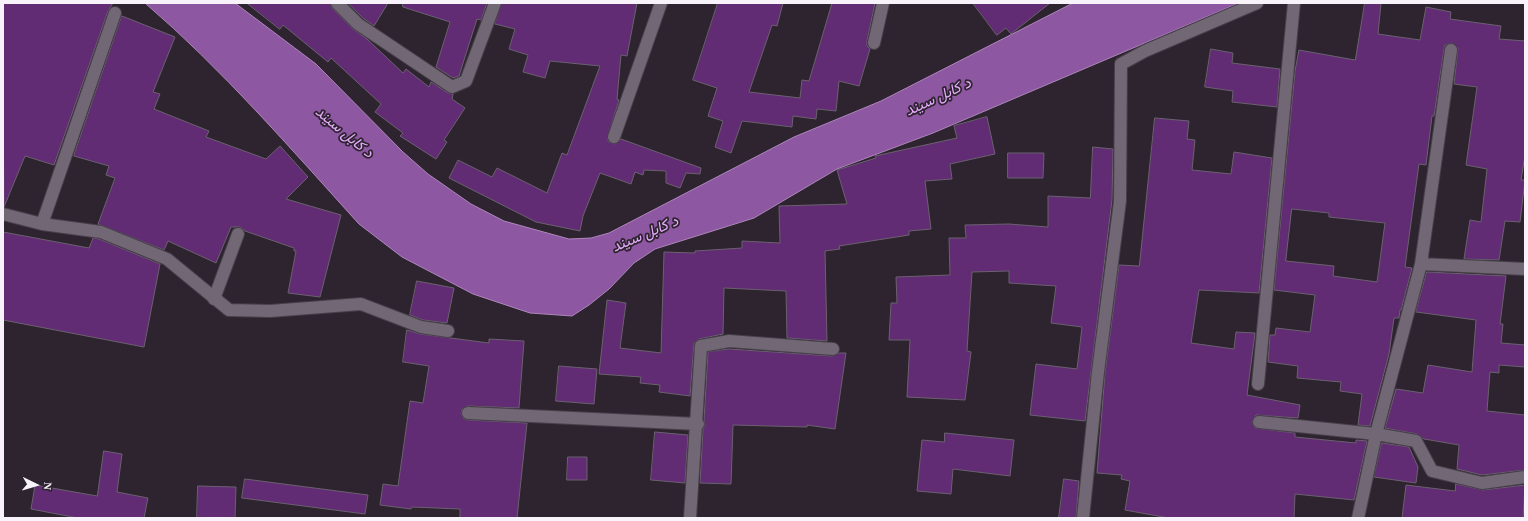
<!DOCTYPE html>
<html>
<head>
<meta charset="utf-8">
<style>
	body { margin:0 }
	#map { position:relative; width:1528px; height:521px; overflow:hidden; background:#2d2430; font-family:Georgia,serif }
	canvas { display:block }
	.frame { position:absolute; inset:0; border:4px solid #f8f2fa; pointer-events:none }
	.north { position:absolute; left:16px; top:465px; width:40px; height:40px; -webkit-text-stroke:3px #2d2430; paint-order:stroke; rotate:95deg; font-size:11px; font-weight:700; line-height:16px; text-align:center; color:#f8f2fa }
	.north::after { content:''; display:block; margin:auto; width:14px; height:18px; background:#f8f2fa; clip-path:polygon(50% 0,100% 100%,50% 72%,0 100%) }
</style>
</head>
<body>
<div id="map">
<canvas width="1528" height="521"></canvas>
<div class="frame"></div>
<div class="north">N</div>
</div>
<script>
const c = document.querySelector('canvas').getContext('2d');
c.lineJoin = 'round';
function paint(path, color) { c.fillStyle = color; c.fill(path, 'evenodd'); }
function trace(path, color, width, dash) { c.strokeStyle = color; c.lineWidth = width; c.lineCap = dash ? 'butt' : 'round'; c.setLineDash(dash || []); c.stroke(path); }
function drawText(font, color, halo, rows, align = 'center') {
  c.font = font + ' Georgia,Vazirmatn,serif'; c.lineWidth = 3.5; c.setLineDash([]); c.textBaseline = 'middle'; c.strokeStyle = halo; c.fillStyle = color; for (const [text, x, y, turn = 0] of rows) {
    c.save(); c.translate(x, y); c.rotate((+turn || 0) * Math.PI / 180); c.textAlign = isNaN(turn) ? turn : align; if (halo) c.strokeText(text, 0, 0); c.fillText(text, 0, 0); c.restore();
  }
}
const water = new Path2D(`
	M145,3H235L316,64L403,152L428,174L471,204L504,221L569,239L591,238L609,233L794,137L881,101L1073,3H1239L933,133L837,169L754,218L655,249L634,263L609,289L589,305L572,316L530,313L473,294L402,257L359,224C290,148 223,70 145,3Z`);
const building = new Path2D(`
	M3,3H113L108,11L54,165L25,156L4,207Z
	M247,3H330L332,8L353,29L367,39L403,73L406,69L429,87L431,82L448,93L453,94L452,99L465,108L444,140L447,142L436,159L400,136L403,133L375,112L381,104L331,58L328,62L283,25L280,29Z
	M348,3H388L374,26L363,18Z
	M403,3H487L481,20L477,19L459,76L453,78L436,67L450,22L403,7Z
	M502,3H637L627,56L621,55L617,99L619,100L607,139L609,142L615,144L621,139L701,168L700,174L686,173L680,188L666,183V171L644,170L643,175L635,172L631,184L600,173L583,216L580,231L536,222L449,178L458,160L492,177L497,168L547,193L562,153L567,155L600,66L550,61L545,78L523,72L528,55L509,49L515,29L495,24Z
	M718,3H783L777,26L772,25L749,92L800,98L802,80L809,81L832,3H875L867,41V46L870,49L859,86L839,81L836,111L817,109L816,119L793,116L792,127L742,121L731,153L715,147L723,121L708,116L717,88L693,80Z
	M973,3H1050L1011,34L1006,28L997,35Z
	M1365,3H1381L1378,34L1420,40L1426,7L1451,12L1450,19L1501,26L1499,39L1525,41V155L1521,180H1525L1520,222L1505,221L1499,260L1464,259L1470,220L1481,222L1487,169L1466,165L1477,87L1454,84L1458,48L1452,43L1445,45L1444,49L1434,116H1432L1426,165L1419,164L1405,267L1412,268L1401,310H1400L1399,318H1394L1389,354L1370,426L1358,425L1362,394L1340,391L1341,382L1297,378L1298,366L1268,362L1270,335H1275L1276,328L1310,332L1315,295L1274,290L1295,71L1299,50L1355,60ZM1292,209L1329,213V217L1385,223L1377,282L1333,276L1334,266L1286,261Z
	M122,16L175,37L153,92L160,94L154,109L209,131L206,137L266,159L280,146L308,177L286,199L341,215L320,297L288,293L296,251H294V248L245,231L240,227H231L216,263L168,241L164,250L98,224L115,178L106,175L109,166L74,156Z
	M1211,49L1233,53L1232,63L1280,69L1277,107L1232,102L1233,91L1205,87Z
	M987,117L995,154L950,164L952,179L925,181L931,229L909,231V235L839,246L840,249L825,251L827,341L787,338L786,291L724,288L723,334L699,339L694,343L690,396L659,392L660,385L640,383L641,377L599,374L607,300L626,303L620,348L661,353L664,252L695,253V251L742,248V241L780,243L779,206L847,204L837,170L876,158L875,156L957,138L954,126Z
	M1155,118L1189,121L1187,139L1195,140L1192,170L1231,174L1234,152L1272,158L1259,293L1199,290L1191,343L1234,349L1236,332L1255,333L1247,395L1300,405L1298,418L1256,415L1252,422L1255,428L1295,433V437L1356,443V440L1367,441L1354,500L1295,494L1294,518H1169L1125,510L1130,481L1121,479L1122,475L1097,473L1105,373L1119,265L1139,266Z
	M1093,147L1113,149L1112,200L1085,421L1030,415L1036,364L1077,369L1082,327L1051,323L1056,286L1009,283V271L972,272L967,351L971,352L965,400L907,397L910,340H889L891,303H897L896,277L950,275L949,238H966L965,225L1009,224L1048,227V196L1090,198Z
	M1008,153H1044L1043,178H1008Z
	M3,232L89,248L93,238L99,239L160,264L144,347L3,320Z
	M1427,272L1506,276L1500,324H1503L1501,343L1525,345V367L1499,365V373L1490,372L1487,411L1525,415V470L1482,475L1457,469L1459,445L1424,439L1417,434L1385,428L1396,389L1423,393L1428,365L1472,372L1476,320L1416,312Z
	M417,281L454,288L447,323L423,320L410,315Z
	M407,330L420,334L489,343V339L524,341L519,408L468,406L462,409L461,413L464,419L468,420L527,423L517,518H460V509L412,507L411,509L380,505L383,484L398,486L410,401L423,403L429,366L403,362Z
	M729,349L832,356L839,353H846L835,429L807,425V427L733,425L731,484L700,483L703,429L705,425L704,420L708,352Z
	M559,366L597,369L594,404L556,401Z
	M655,432L688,435L685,483L651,480Z
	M945,433L1014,440L1010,476L953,469L951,494L917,491L922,440L944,442Z
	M1382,443L1409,447L1418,467L1416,483L1374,477Z
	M104,451L122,454L117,492L148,498L144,518H78L31,509L35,485L97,496Z
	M568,457H587V480H567Z
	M245,479L368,495L365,514L242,498Z
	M1064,479L1079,481L1076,518H1059Z
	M1456,484L1483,490L1525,485L1523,518H1402L1406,485L1455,491Z
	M198,486L236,487L235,518H197Z`);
const service = new Path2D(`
	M214,299L238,234
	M1259,422L1376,434`);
const minor = new Path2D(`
	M337,3L358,24L452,87L466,81L495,3
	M874,43L883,3
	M614,137L661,3
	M3,214L42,224L101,232L167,259L229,310L270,311L361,304L421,327L448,331
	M42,224L115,13
	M1421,264L1525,269
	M1258,384L1294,3
	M468,413L698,424
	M1376,434L1416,441L1432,471L1482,483L1525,477
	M690,518L701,346L729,341L833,349
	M1083,518L1098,372L1120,201L1121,64L1145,51L1257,3
	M1358,518L1376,434L1421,264L1451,50`);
const waterNames = [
	["د کابل سيند",939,99,-25],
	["د کابل سيند",343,134,40],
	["د کابل سيند",646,236,-23]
];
paint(water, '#8e57a1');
trace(water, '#ae86bc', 1);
paint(building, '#612c73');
trace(building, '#6b616f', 1);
trace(service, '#473f4a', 14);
trace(minor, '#473f4a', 14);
trace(service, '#716775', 12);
trace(minor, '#716775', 12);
drawText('italic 15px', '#e7acfc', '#2d2430', waterNames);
</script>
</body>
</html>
